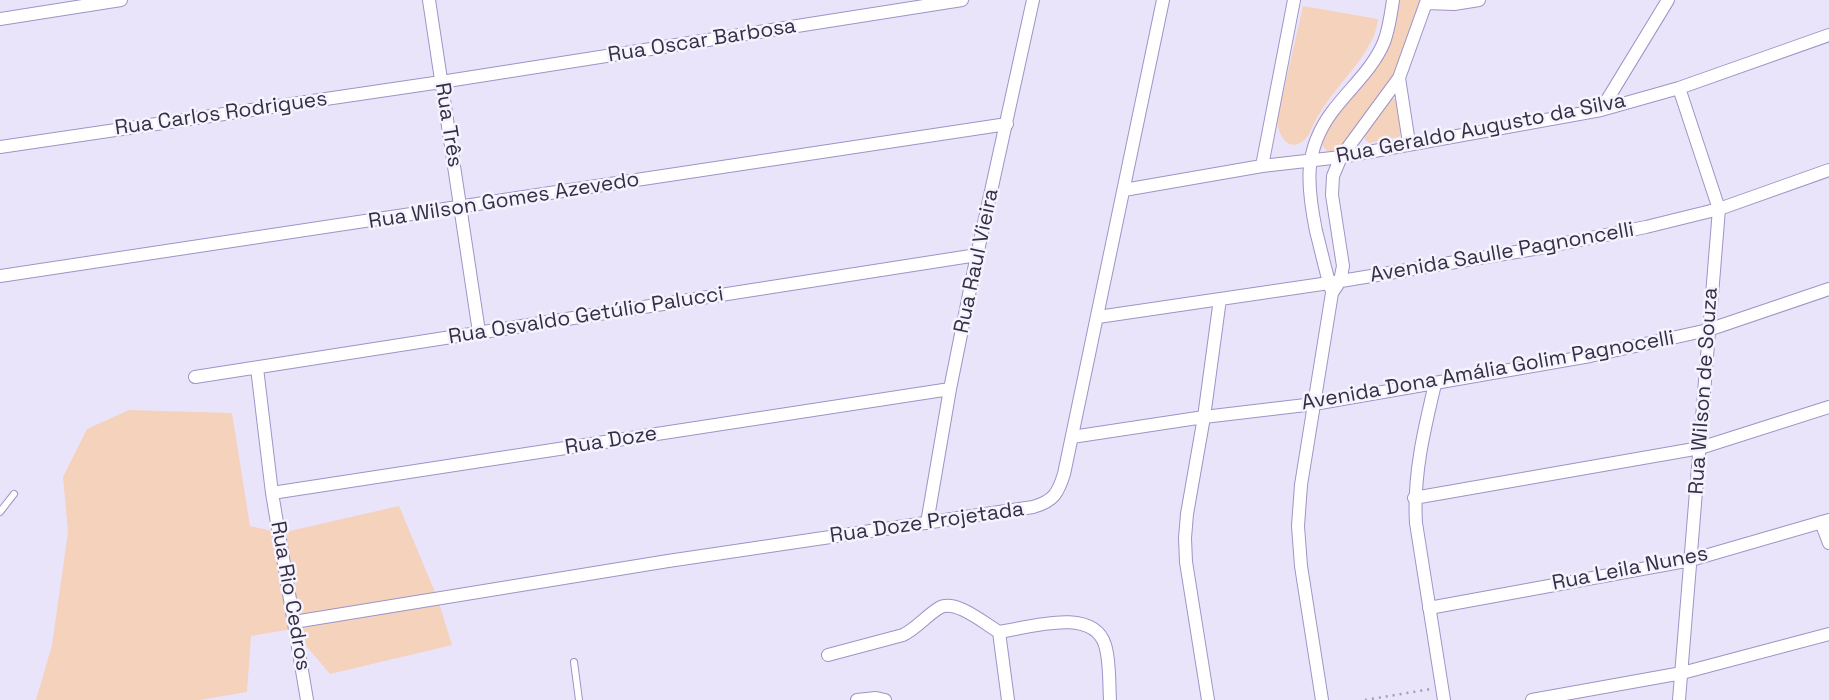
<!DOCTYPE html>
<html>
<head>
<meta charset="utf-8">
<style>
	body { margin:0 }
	canvas { display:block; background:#e9e4fa }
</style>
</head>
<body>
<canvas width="1829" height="700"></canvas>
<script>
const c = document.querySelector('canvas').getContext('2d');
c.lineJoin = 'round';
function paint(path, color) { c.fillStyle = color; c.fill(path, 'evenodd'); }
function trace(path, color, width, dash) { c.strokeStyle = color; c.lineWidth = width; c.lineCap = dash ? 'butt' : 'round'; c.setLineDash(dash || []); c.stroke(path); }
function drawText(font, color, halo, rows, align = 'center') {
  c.font = font + ' "Space Grotesk",sans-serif'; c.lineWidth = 5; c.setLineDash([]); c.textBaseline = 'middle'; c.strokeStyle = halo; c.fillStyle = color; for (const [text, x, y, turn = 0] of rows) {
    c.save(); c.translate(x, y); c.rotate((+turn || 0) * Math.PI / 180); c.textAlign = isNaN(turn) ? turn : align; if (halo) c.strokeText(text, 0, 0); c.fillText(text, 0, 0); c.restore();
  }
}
const green = new Path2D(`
	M1400,0H1420L1406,49L1394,74L1339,149C1334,152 1329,154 1324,148C1313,134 1380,60 1388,42C1394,30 1396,14 1400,0Z
	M1303,6L1378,19C1377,26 1375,34 1372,40C1358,68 1333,89 1318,116C1313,123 1311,134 1304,140C1288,154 1278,134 1277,120Z
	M1392,98L1397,100L1402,131L1399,137L1369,143L1365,139L1364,134L1387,101Z
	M129,410L232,413L250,526L281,533L399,506L437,597L452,645L330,674L292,629L251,636L247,692L199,700H36L52,645L68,532L63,477L87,429Z`);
const path = new Path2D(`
	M1365,700L1431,689`);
const service = new Path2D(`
	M0,512L14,494
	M574,662L579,700`);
const minor = new Path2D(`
	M429,0L479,332
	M1427,3L1454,4L1479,0
	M0,19L121,0
	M1399,78L1409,143
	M1601,110L1668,0
	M0,147L441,82L962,0
	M1262,166L1294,0
	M1124,190L1262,166L1341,157L1601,110L1679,88L1829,35
	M0,276L1007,124
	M1331,289C1325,269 1321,250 1316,231C1307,186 1303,151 1332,112C1349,89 1373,69 1384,42C1389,29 1391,14 1393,0
	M1098,317L1329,283L1540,248L1646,227L1719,209L1829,170
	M257,368L272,493L307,700
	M195,377L977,255
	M1435,384C1424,430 1413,476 1416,523L1444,700
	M1072,437L1204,417L1314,404L1590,356L1708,330L1829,289
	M272,493L950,389
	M1414,498L1700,448L1829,407
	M1821,522L1829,543
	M927,523L950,389L977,255L1033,0
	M1429,608L1691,560L1829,520
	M294,622L668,561L1033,507C1054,501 1058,493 1064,474L1163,0
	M999,632L1008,700
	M828,655L903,635C917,628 926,616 939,608C955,598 985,624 999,632C1028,628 1093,606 1105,645C1110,660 1109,684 1110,700
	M857,700L876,698L885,700
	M1208,700L1186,562L1185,538L1187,514L1204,417L1220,299
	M1322,700L1301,566L1298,526L1301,485L1332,293L1340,281L1343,266L1332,195L1333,176L1341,157L1399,78L1427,0
	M1532,700L1682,673L1829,634
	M1679,700L1719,209L1679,88`);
const streetNames = [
	["Rua Oscar Barbosa",702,41,-9],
	["Rua Carlos Rodrigues",221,114,-8],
	["Rua Três",448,125,81],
	["Rua Geraldo Augusto da Silva",1481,129,-11],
	["Rua Wilson Gomes Azevedo",504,201,-9],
	["Avenida Saulle Pagnoncelli",1502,253,-10],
	["Rua Raul Vieira",977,261,-78],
	["Rua Osvaldo Getúlio Palucci",586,316,-9],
	["Avenida Dona Amália Golim Pagnocelli",1488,371,-10],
	["Rua Wilson de Souza",1704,391,-86],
	["Rua Doze",611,441,-9],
	["Rua Doze Projetada",927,523,-8],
	["Rua Leila Nunes",1630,569,-11],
	["Rua Rio Cedros",290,596,80]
];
paint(green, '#f5d2bb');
trace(service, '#a093c6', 8);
trace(minor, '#a093c6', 14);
trace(path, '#a39eb4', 2.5, [2, 5]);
trace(service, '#fff', 6);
trace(minor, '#fff', 12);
drawText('21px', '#342f44', '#f5f3fe', streetNames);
</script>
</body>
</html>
